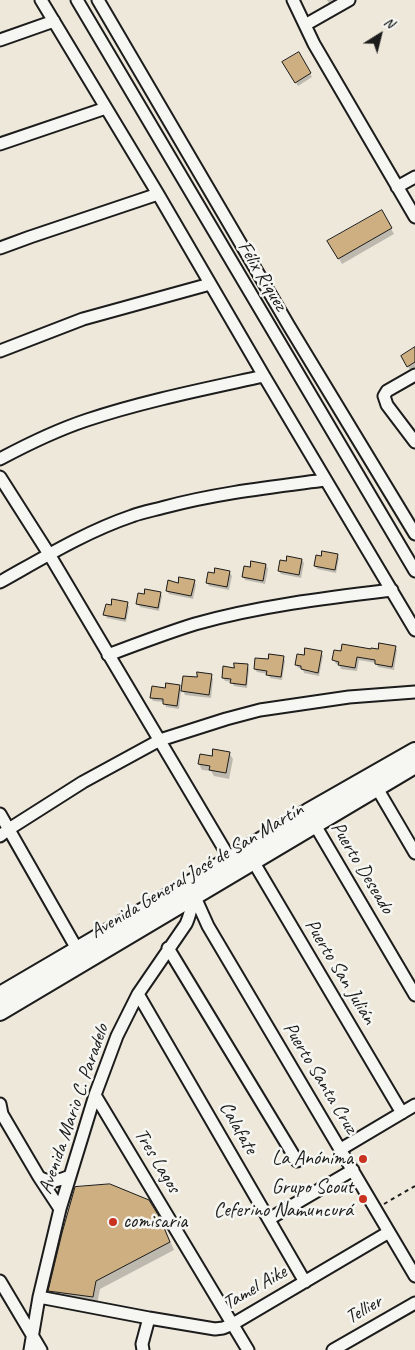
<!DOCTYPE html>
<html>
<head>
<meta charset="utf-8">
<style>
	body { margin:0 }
	#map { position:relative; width:415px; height:1350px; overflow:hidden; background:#eee8db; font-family:Caveat,sans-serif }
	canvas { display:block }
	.north { position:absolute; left:355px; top:10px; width:50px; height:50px; -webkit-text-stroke:4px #f6f6f2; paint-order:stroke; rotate:36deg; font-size:14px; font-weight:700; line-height:20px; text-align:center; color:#1c1c1c }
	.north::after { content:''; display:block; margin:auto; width:18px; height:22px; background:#1c1c1c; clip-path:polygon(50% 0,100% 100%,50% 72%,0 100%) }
</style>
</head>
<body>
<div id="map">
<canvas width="415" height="1350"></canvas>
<div class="north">N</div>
</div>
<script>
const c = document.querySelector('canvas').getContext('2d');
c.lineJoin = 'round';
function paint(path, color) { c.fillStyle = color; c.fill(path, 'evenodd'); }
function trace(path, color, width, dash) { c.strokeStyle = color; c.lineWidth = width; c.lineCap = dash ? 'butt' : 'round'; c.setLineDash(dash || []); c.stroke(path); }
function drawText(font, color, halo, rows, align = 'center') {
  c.font = font + ' Caveat,sans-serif'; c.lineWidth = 5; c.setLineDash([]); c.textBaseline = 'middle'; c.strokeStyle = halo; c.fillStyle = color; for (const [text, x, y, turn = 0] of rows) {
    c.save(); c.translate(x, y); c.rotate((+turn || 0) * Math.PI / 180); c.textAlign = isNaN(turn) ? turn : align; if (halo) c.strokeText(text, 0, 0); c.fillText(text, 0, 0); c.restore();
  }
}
const shadow = new Path2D(`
	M327,0H338L330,5Z
	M299,54L312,77L298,86L284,63Z
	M381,211L394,234L342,264L329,241Z
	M415,349V367L410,370L402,356Z
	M337,555L339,558L336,573L317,569L315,566Z
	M302,560L304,563L301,578L281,574L279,571Z
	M266,565L268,569L265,584L245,580L243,576Z
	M229,572L232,576L229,590L209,586L207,583L215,575Z
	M194,581L196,585L193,599L169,594L167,591L179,584Z
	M160,593L162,596L159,611L140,607L138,604Z
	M127,603L129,607L126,622L107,618L105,614Z
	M395,647L397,650L394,670L378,667L376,663L359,660L357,671L341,669L339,664H336L334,660Z
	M321,653L323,656L319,676L304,673L302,668H298L296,664L305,656Z
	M283,657L285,661L282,680L270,678L268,674L257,672L255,669L270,661Z
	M247,665L249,669L247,688L234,686L232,682L225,681L223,678L235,669Z
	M211,675L213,679L211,698L185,695L183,691L198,679Z
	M179,686L181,690L179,709L166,707L164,702L153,701L151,697L166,689Z
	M229,753L233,759L229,779L214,776L211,771L202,770L199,764L213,757Z
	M164,1227L174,1250L100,1289L97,1304L54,1298L49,1291Z`);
const building = new Path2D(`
	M299,52L311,73L295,83L282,62Z
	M382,210L392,228L338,259L327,241Z
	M415,347V362L407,367L401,356Z
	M322,551L338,554L335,570L314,566L316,555L321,556Z
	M287,556L302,559L299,575L278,571L280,560L286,561Z
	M251,561L266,564L263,581L242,577L244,566L250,567Z
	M215,568L230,571L227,587L206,583L208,572L214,573Z
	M179,577L195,580L191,596L166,591L168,580L178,583Z
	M145,589L161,592L158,608L136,604L138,593L144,594Z
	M112,599L128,602L125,619L103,615L106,604L111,605Z
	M379,643L396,646L392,667L375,664V660L357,657L355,668L338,665L339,662L332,660L334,650L341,651L342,644L371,649V648L378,649Z
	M305,648L322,651L318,673L301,669V666L295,665L297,654L304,655Z
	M269,654L284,656L281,677L266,675L267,671L254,669L255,658L268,659Z
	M234,663L248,664L246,685L230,683L231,679L222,678L223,666L234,668Z
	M197,672L212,674L209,695L181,691L183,676L197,677Z
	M166,683L180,685L177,706L163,704V699L150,698L152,686L165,688Z
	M213,749L230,752L226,773L209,770L210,766L198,764L200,754L212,756Z
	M110,1184L149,1200L160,1218L170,1242L96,1281L93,1297L48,1291L62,1233L75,1187Z`);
const path = new Path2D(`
	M384,1204L415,1186`);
const minor = new Path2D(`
	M41,0L158,194L264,376L415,630
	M77,0L415,571
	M98,0L289,326L415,534
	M293,0L314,44L415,217
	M305,25L349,0
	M0,40L54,21
	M0,144L106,108
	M397,187L415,177
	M0,248L30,237L158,194
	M0,351L83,319L210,284
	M415,375L387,391L384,396L387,405L415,442
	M0,459C28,444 57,430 87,420C144,401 205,389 264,376
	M0,477L49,554L230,859
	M0,582C43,558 85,532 132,516C142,512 154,510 165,507C217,493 272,487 325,480
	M108,655C137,644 166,633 195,624C259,606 326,598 392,590
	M374,783L415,853
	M0,814L81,956
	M312,820L415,995
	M0,836L9,829L83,782L160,740L226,719L260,710L349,697L415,692
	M250,856L402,1113
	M194,895L208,926L415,1276
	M168,948L297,1161
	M138,994L305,1282
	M95,1095L248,1350
	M0,1104L2,1114L39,1177C52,1184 57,1181 70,1176
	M341,1149L415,1105
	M39,1177L60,1209
	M269,1219L353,1170
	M0,1281L41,1350
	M39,1297L149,1318L215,1329L223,1328L233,1324L389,1232
	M30,1350L39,1297L60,1209L95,1095L117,1036L138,994L186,924C191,914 191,903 197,894
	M143,1350L142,1344L149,1318
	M333,1350L415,1303`);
const highway = new Path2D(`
	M0,995L188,885L308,812L415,751
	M0,1012L415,765`);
const markers = [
	[363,1159,5,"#c8321e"],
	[363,1199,5,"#c8321e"],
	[113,1222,5,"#c8321e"]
];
const streetNames = [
	["Félix Riquez",262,276,59],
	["Puerto Deseado",362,868,59],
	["Avenida General José de San Martín",197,871,-31],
	["Puerto San Julián",340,972,59],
	["Puerto Santa Cruz",320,1078,59],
	["Avenida Mario C. Paradelo",74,1109,-71],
	["Calafate",238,1128,60],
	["Tres Lagos",157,1161,59],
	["Tamel Aike",255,1288,-30],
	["Tellier",364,1310,-30]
];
const poiNames = [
	["La Anónima",353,1159],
	["Grupo Scout",353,1188],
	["Ceferino Namuncurá",353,1211],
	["comisaria",123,1222,"left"]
];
paint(shadow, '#0003');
paint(building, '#cdaf81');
trace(building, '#1c1c1c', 1);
trace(minor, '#1c1c1c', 15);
trace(highway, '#1c1c1c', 20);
trace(path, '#1c1c1c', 2, [4, 4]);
trace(minor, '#f6f6f2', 11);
trace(highway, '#f6f6f2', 16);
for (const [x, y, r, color] of markers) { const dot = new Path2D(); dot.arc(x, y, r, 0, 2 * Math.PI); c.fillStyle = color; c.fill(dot); trace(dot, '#f6f6f2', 2); }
drawText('20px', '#1c1c1c', '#f6f6f2', streetNames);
drawText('20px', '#1c1c1c', '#f6f6f2', poiNames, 'right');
</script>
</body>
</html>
